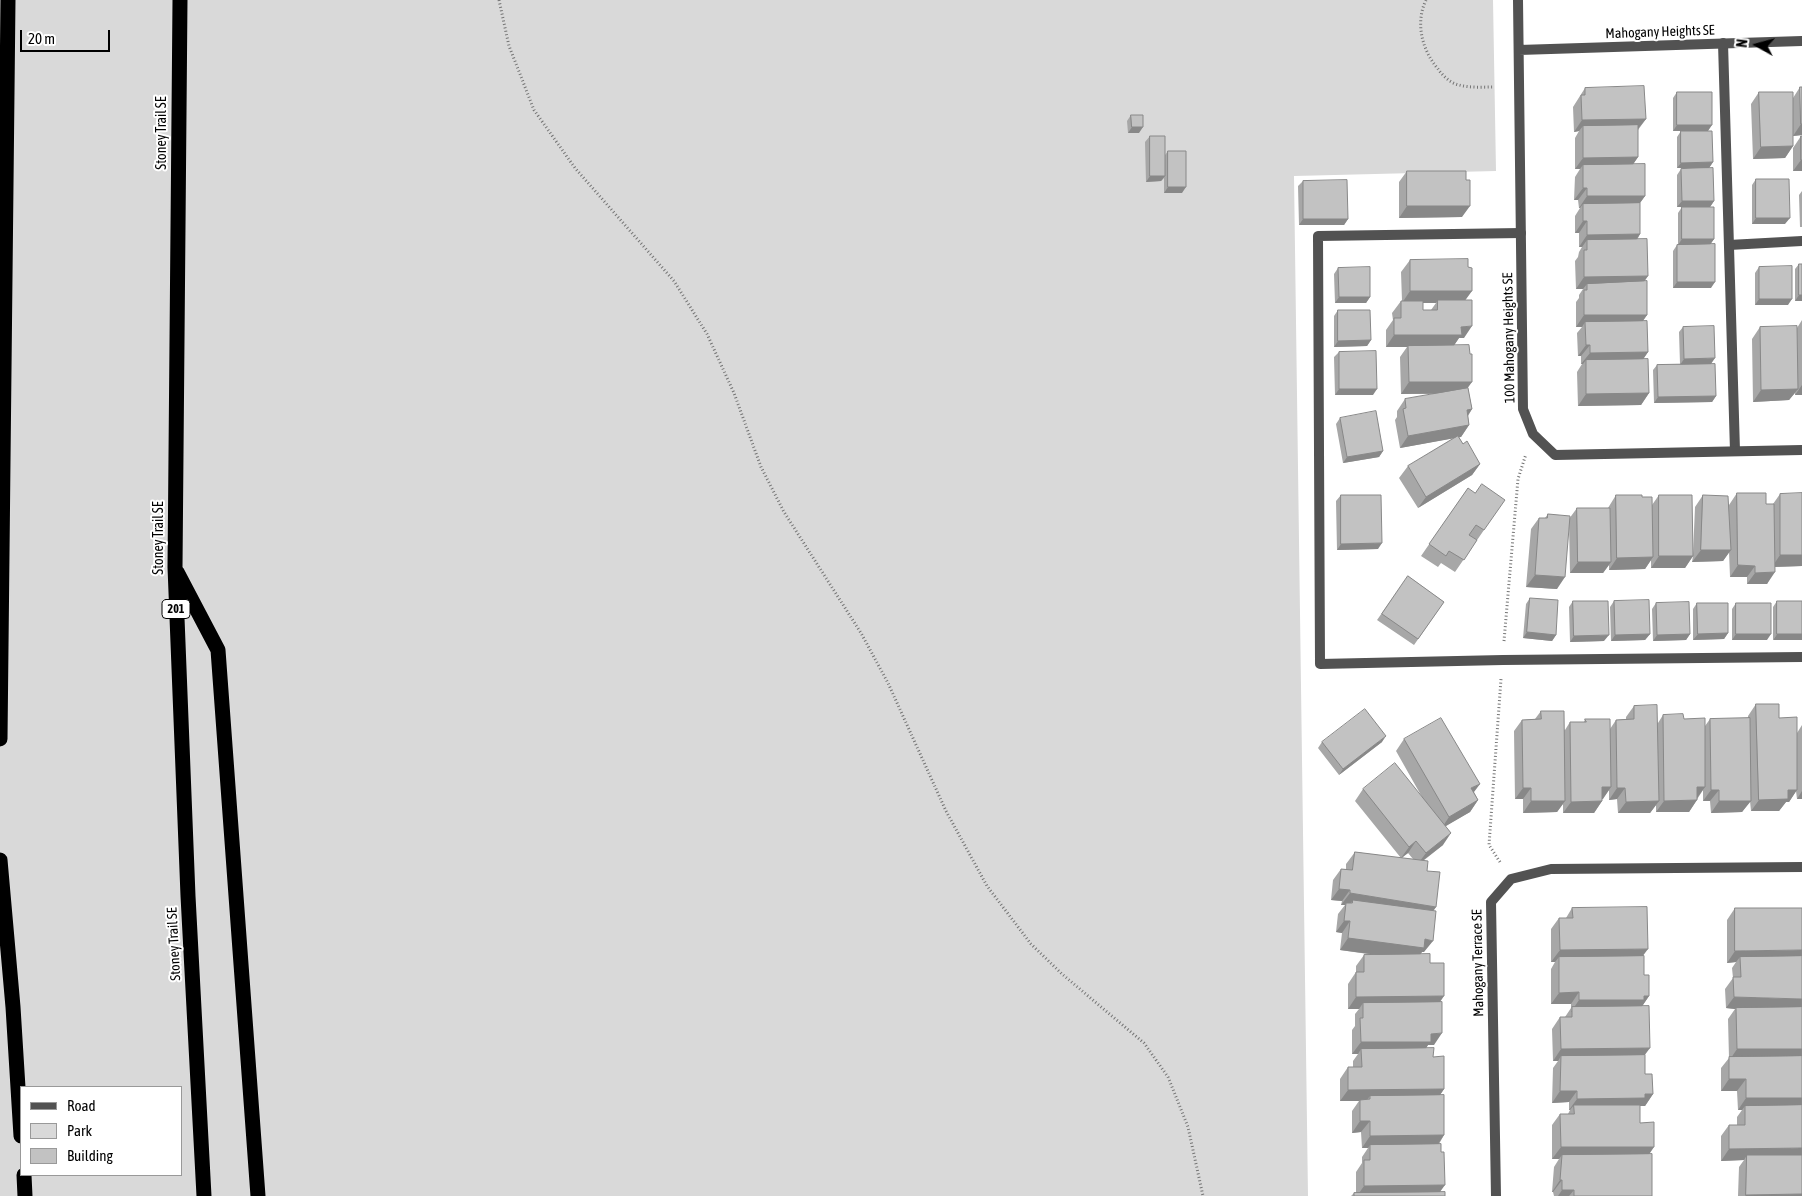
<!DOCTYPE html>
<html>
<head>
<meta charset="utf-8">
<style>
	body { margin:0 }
	#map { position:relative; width:1802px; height:1196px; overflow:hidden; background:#fff; font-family:"Asap Condensed",sans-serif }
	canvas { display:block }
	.legend { position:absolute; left:20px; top:1086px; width:162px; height:90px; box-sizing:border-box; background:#fff; border:1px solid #999; margin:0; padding:6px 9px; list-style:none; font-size:15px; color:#000 }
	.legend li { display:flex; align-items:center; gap:10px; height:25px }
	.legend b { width:25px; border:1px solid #999 }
	.north { position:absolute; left:1732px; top:20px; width:50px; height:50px; -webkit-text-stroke:4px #fff; paint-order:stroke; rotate:277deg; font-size:14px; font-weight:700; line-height:20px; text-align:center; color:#000 }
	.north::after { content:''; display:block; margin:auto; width:18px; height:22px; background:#000; clip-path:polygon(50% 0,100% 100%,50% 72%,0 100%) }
	.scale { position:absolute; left:20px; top:30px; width:90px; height:22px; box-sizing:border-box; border:2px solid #000; border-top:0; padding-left:6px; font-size:15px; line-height:18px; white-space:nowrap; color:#000; -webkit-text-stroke:4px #fff; paint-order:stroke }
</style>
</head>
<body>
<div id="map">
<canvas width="1802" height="1196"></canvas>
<ul class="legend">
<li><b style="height:6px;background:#525252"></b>Road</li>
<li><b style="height:14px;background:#d9d9d9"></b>Park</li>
<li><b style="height:14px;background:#c2c2c2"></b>Building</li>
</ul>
<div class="north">N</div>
<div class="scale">20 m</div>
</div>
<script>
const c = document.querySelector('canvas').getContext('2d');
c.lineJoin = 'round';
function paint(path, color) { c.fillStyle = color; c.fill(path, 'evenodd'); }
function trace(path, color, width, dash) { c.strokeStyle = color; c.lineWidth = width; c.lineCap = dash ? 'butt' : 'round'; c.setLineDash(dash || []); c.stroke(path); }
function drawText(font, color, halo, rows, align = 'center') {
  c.font = font + ' "Asap Condensed",sans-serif'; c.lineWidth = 4; c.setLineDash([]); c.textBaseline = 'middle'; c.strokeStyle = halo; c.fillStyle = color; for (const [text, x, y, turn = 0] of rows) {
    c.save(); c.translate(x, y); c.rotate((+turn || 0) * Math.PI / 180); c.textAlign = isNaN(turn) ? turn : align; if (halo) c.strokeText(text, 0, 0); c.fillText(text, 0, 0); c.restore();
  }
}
const green = new Path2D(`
	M0,0H1493L1496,171L1294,176L1308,1196H0ZM21,1087H181V1175H21Z`);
const path = new Path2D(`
	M499,0L509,46L534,110L575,168L674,281L707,334L734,393L761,467L784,512L861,633L888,683L946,811L987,886L1031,944L1062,974L1144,1043L1168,1077L1188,1127L1203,1196
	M1426,0C1415,23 1422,50 1438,69C1443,76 1450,83 1459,85C1470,88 1483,87 1494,87
	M1504,641L1518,479L1526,454
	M1500,862L1489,845L1501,679`);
const lane = new Path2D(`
	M1723,43L1735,451
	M1521,233L1318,236L1320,664L1503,660L1802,657
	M1729,245L1802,241`);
const street = new Path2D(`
	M1518,0L1523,409L1533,434L1555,455L1802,450
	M1519,50L1802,41
	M1496,1196L1491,902L1511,879L1551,869L1802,867`);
const highway = new Path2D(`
	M180,0L175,567L188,896L204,1196
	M177,572L218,650L258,1196
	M0,739L8,0
	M0,860L13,1007L21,1136
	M24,1175L25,1196`);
const wall = new Path2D(`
	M1800,87L1802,135L1793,136V146L1785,158L1753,159L1751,104L1759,92L1793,98Z
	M1585,88L1646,119L1638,130V157L1633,164L1645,196L1640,203V234L1637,240L1644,281L1647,315L1643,321L1648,352L1643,359L1649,393L1641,405L1578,406L1577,372L1582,364H1581V356H1578L1577,333L1582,327H1576V302L1579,298V295L1583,289H1576L1575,261L1578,257L1579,252L1582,247H1579V233H1575V216L1580,208H1579L1578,200H1574L1575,177L1580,169H1575V138L1579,131L1574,132L1573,107Z
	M1677,92L1708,131L1713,162L1709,168H1677V137L1681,131H1705H1673V98Z
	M1131,115L1139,133H1128L1127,121Z
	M1150,136L1165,155L1168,151L1182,193H1164V178L1161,181L1146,182L1145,142Z
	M1801,136H1802V171H1793V148Z
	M1681,169L1714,201L1710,207H1677V175Z
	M1407,171L1462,217L1399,218V182Z
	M1756,179L1785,224H1752V185Z
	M1303,181L1348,219L1344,225H1299L1298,186Z
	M1802,191V227H1800L1799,195Z
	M1682,207L1714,239L1710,244L1711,288H1673V251L1677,245H1678V213Z
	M1410,260L1465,300L1464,338H1459L1454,345L1468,388L1472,409L1468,416L1469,425L1461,437H1459L1463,444L1480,464L1472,475L1418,508L1399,478L1408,466L1454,438L1400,448L1395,420L1397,417V411L1405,399L1435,394H1401L1400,357L1407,347H1386V330L1393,320L1392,313L1401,301H1402L1401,272ZM1423,303H1436L1431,310H1423Z
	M1799,264L1802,301H1795V269Z
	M1759,267L1788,305H1755V273Z
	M1338,268L1370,297L1366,303H1335L1334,274Z
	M1338,310L1371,340L1367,346L1334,347V316Z
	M1802,320V395H1795V393L1789,400L1753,402L1752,339L1760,327L1797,328Z
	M1683,327L1711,364L1716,396L1712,402L1654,403L1653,370L1657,365L1680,364L1679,332Z
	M1339,352L1373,395H1335L1334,357Z
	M1340,418L1383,451L1379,457L1343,463L1336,424Z
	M1468,488L1484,530L1455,572L1441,563L1438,567L1421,556Z
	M1737,493L1766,504H1773L1780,494L1802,566L1775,567L1767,584H1747V577H1730L1729,552L1723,561L1692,562L1693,556L1685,568H1651V560L1645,569L1609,570V565L1603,573H1570L1569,524L1557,589L1526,587L1531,529L1539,518H1545L1548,514L1569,519L1577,508H1608L1616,495L1642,497L1652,505L1659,495L1693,554L1695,507L1703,495L1729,505Z
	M1341,495L1378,549L1337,550L1336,501Z
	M1408,576L1444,602L1414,645L1377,620Z
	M1530,598L1556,635L1552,641L1523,638L1526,604Z
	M1573,601L1604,641L1570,642L1569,607Z
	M1614,601L1650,634L1645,640L1611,641L1610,607Z
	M1777,601H1802L1773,640V607Z
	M1656,603L1690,634L1686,640L1653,641L1652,609Z
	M1697,603L1728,633L1724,639L1693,640V609Z
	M1736,603L1767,640H1732V609Z
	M1756,704L1779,718L1797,733L1802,725V799H1797L1796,791L1789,802H1786L1779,811H1751L1750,801L1742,812L1711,813L1710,801H1703V790L1689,812H1656V805L1650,813H1618L1617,799L1609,800V790L1602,799V801L1594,813H1563V804L1557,812L1523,813V799H1515L1514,731L1522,720L1535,719L1541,711L1565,730L1570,722H1584L1585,719L1610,729L1616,720L1626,719V717L1634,706L1658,723L1663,715L1684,719L1705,726L1710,719L1748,718V716Z
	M1404,739L1474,792L1478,800L1470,812L1445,826L1443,845L1423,861L1427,871L1436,907L1433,910L1424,952H1422L1420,954L1430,963L1440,1002L1434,1045H1428L1426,1048L1433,1057L1444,1089L1440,1095L1444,1135L1439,1144L1440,1192L1445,1196H1351L1354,1193H1356V1172L1362,1163V1157L1368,1148H1362L1361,1132L1352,1133V1111L1359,1101H1340V1079L1348,1067H1353V1061L1358,1054H1352V1030L1355,1026V1014L1359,1009H1348V984L1356,972V966L1364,955H1375L1340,950L1342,933L1336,932L1338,914L1345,905H1341L1342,901L1331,900L1333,880L1341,869H1346V864L1355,852L1401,858L1355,801L1363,789L1422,797L1396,751ZM1408,853L1413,859L1402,858Z
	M1322,742H1382L1339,775L1318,748Z
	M1572,908L1643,956L1644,975L1649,996L1642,1006L1645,1074L1653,1094L1645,1106H1640V1123L1649,1154L1652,1196H1554L1553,1192H1552L1554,1167L1559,1159H1552V1125L1560,1114H1568L1570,1110H1569V1102L1552,1103L1553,1068L1558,1061H1553L1552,1029L1560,1017H1565L1571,1008V1004H1551V969L1555,962H1551V929L1559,918H1566Z
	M1735,908L1802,1196H1738L1739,1167L1744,1160L1721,1161V1136L1729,1125H1737V1117L1742,1110H1738L1737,1091H1721V1068L1729,1058L1728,1019L1735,1009L1726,1008L1725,989L1733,978L1732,968L1736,962L1727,963V920Z`);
const shadedWall = new Path2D(`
	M1646,119L1637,130L1583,126L1579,131L1574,132L1582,120Z
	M1801,124H1802V135L1793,136Z
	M1677,125H1712L1708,131H1673Z
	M1132,127H1143L1139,133H1128Z
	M1793,146L1785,158L1753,159L1761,147Z
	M1638,157L1630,169L1583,165L1580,169H1575L1583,158Z
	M1801,160H1802V171H1793Z
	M1713,162L1709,168H1677L1681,163Z
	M1150,176H1165L1161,181L1146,182Z
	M1168,187H1186L1182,193H1164Z
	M1583,188H1587L1578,200H1574Z
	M1587,196H1645L1637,207L1583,204L1580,208H1579Z
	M1682,201H1714L1710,207H1677Z
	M1407,206H1470L1462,217L1399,218Z
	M1756,218H1790L1785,224H1752Z
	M1303,219H1348L1344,225H1299Z
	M1583,221H1587L1579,233H1575Z
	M1640,234L1632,246L1587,240L1582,247H1579L1587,235Z
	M1682,239H1714L1710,245H1678Z
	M1648,276L1640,288L1587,284L1583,289H1576L1584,277Z
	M1677,282H1715L1711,288H1673Z
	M1410,291H1472L1464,302L1438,300L1436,303H1402Z
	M1799,295H1802V301H1795Z
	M1339,297H1370L1366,303H1335Z
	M1759,299H1792L1788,305H1755Z
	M1584,315H1647L1639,326L1585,322L1582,327H1576Z
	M1472,326L1464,338H1459L1453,347L1408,346L1407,347H1386L1394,335L1461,327Z
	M1371,340L1367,346L1334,347L1338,341Z
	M1586,345H1590L1581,356H1578Z
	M1648,352L1640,364L1586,360L1583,364H1581L1590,353Z
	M1715,358L1711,364L1680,365L1684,359Z
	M1409,382H1472L1464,393L1401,394Z
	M1802,385V395H1795Z
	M1339,389H1377L1373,395H1335Z
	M1798,389L1789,400L1753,402L1761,390Z
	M1649,393L1641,405L1578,406L1586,394Z
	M1716,396L1712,402L1654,403L1658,397Z
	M1472,409L1464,421L1467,410Z
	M1469,425L1461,437L1400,448L1408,436Z
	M1383,451L1379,457L1343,463L1347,457Z
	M1480,464L1472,475L1418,508L1426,497Z
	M1382,543L1378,549L1337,550L1341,544Z
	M1701,550H1731L1723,561L1692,562Z
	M1780,555H1802V566L1772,567Z
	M1659,556H1693L1685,568H1651Z
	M1653,557L1645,569L1609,570L1617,558Z
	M1578,562H1611L1603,573H1570Z
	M1738,565L1755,566L1747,577H1730Z
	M1775,572L1767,584H1747L1755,573Z
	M1535,575L1565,577L1557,589L1526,587Z
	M1527,632L1556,635L1552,641L1523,638Z
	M1728,633L1724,639L1693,640L1698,634Z
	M1650,634L1645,640L1611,641L1615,635Z
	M1690,634L1686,640L1653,641L1657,635Z
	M1736,634H1771L1767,640H1732Z
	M1777,634H1802V640H1773Z
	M1609,635L1604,641L1570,642L1574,636Z
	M1386,736L1382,742L1339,775L1343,769Z
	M1480,784L1471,796V788Z
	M1602,787H1611L1603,799H1594Z
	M1697,787H1705L1697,798Z
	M1523,788H1531L1523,799H1515Z
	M1617,788H1625L1617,799L1609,800Z
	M1711,790H1719L1710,801H1703Z
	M1788,790H1797L1789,802H1786L1779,811H1751L1759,800Z
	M1802,791V799H1797Z
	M1478,800L1470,812L1441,829L1449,817Z
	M1697,800L1689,812H1656L1664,801Z
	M1531,801H1565L1557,812L1523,813Z
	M1602,801L1594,813H1563L1571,802Z
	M1659,801L1650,813H1618L1626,802Z
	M1719,801H1751L1742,812L1711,813Z
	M1451,833L1443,845L1417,865L1426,853Z
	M1416,841L1408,853L1401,858L1409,847Z
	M1339,889L1350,890L1342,901L1331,900Z
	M1350,893L1436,907L1428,919L1352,903L1353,900L1349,906L1346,903L1345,905H1341Z
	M1344,921H1350L1342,933L1336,932Z
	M1348,938L1425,939L1433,941L1424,952H1422L1416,960L1340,950Z
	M1648,949L1639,961L1559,957L1555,962H1551L1560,950Z
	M1802,950V962L1740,957L1736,962L1727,963L1735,951Z
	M1579,992L1571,1004H1551L1559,993Z
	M1444,996L1436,1008L1363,1003L1359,1009H1348L1356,997Z
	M1644,996H1649L1641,1008L1636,1011L1571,1012L1579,1000Z
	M1734,997L1802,999V1011L1736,1008L1735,1009L1726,1008Z
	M1442,1033L1434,1045H1428L1423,1053L1361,1049L1358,1054H1352L1361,1042L1431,1034Z
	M1650,1048L1641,1060L1561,1056L1558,1061H1553L1561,1049Z
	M1737,1049H1802V1060L1729,1061Z
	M1729,1079H1746L1737,1091H1721Z
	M1444,1089L1436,1101L1370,1099V1096L1366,1101L1360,1100L1359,1101H1340L1348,1090Z
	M1560,1091H1577L1569,1102L1552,1103Z
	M1645,1094H1653L1645,1106L1574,1105L1570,1110H1569L1577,1099Z
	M1746,1098H1802V1110L1745,1106L1742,1110H1738Z
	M1360,1121H1370L1361,1132L1352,1133Z
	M1444,1135L1436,1147L1370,1145L1368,1148H1362L1370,1136Z
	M1561,1147H1654L1646,1159L1562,1155L1559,1159H1552Z
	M1802,1148V1160L1747,1155L1744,1160L1721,1161L1729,1149Z
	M1560,1180H1562L1553,1192H1552Z
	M1445,1185L1437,1196H1357L1364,1186Z
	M1562,1190H1574L1569,1196H1558Z
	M1802,1194V1196H1745L1746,1195Z`);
const building = new Path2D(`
	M1644,86L1646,119L1582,120L1581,95H1585V88Z
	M1800,87H1802V124H1801Z
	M1677,92H1712V125H1677Z
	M1759,92H1793V146L1761,147Z
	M1131,115H1143V127H1132Z
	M1638,125V157L1583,158V126Z
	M1681,131H1712L1713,162L1681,163Z
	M1150,136H1165V176H1150Z
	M1801,136H1802V160H1801Z
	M1168,151H1186V187H1168Z
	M1645,164V196H1587V188H1583V165Z
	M1713,168L1714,201H1682L1681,169Z
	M1407,171H1466V180H1470V206H1407Z
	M1756,179H1789L1790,218H1756Z
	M1347,180L1348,219H1303V181Z
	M1640,203V234L1587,235V221H1583V204Z
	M1682,207H1714V239H1682Z
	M1647,239L1648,276L1584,277V250H1587V240Z
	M1715,244V282H1677V245Z
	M1468,259V267L1472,268V291H1410V260Z
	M1799,264H1802V295H1799Z
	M1792,266V299H1759V267Z
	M1370,267V297H1339L1338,268Z
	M1647,281V315H1584V290H1587V284Z
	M1438,300H1472V326L1461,327L1462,335H1394V318H1401V301H1423V310H1437Z
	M1338,310H1370L1371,340L1338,341Z
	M1647,321L1648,352L1590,353V345H1586L1585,322Z
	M1714,326L1715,358L1684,359L1683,327Z
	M1797,326L1798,389L1761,390L1760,327Z
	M1469,345L1470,354H1472V382H1409L1408,346Z
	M1376,351L1377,389H1339V352Z
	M1648,359L1649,393L1586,394V360Z
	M1715,364L1716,396L1658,397L1657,365Z
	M1468,388L1472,409L1467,410L1469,425L1408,436L1403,409L1406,408L1405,399Z
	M1376,411L1383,451L1347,457L1340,418Z
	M1458,436L1463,444L1467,441L1480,464L1426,497L1408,466Z
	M1482,484L1505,500L1484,530L1476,525L1469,535L1477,540L1464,560L1449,551L1446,556L1429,544L1468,488L1475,493Z
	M1737,493H1766V504H1774L1775,572L1755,573V566L1738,565Z
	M1802,493V555H1780V494Z
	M1341,495H1381L1382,543L1341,544Z
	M1616,495H1642V497H1652L1653,557L1617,558Z
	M1659,495H1692L1693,556H1659Z
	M1703,495L1728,496L1731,550H1701Z
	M1577,508H1610L1611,562H1578Z
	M1548,514L1570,516L1565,577L1535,575L1539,518H1547Z
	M1408,576L1444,602L1418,639L1382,614Z
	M1530,598L1558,600L1556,635L1527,632Z
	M1649,600L1650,634L1615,635L1614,601Z
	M1573,601H1608L1609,635L1574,636Z
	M1777,601H1802V634H1777Z
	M1689,602L1690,634L1657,635L1656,603Z
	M1697,603H1728V633L1698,634Z
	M1736,603H1771V634H1736Z
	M1756,704H1779V718L1797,717V790H1788V799L1759,800Z
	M1657,705L1659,801L1626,802L1625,788H1617L1616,720L1634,719V706Z
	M1365,709L1386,736L1343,769L1322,742Z
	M1541,711H1564L1565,801H1531V788H1523L1522,720L1541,719Z
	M1683,714L1684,719L1705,718V787H1697V800L1664,801L1663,715Z
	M1441,718L1480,784L1471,788L1478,800L1449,817L1404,739Z
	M1750,718L1751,801H1719V790H1711L1710,719Z
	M1585,719H1610L1611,787H1602V801L1571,802L1570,722H1586Z
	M1395,763L1451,833L1426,853L1416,841L1409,847L1363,789Z
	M1355,852L1428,861L1427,871L1440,872L1436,907L1350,893V890L1339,889L1341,869L1352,870Z
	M1353,900L1436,911L1433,941L1425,939L1424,948L1348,938L1350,921H1344L1346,903H1352Z
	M1647,907L1648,949L1560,950L1559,918H1573L1572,908Z
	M1735,908H1802V950L1735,951Z
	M1430,954V963H1444V996L1356,997V972H1364V955Z
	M1644,956V975H1649V996H1644V1000H1579V992L1559,993V957Z
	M1802,956V999L1734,997L1733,977H1741L1740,957Z
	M1442,1002V1033L1431,1034V1042H1361L1360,1018H1363V1003Z
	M1649,1006L1650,1048L1561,1049L1560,1017H1572V1007Z
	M1802,1007V1049H1737L1736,1008Z
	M1434,1048L1433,1057L1444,1056V1089L1348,1090V1067H1362L1361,1049Z
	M1645,1055V1074H1652L1653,1094H1645V1098L1577,1099V1091H1560L1561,1056Z
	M1802,1056V1098H1746V1079H1729V1057Z
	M1444,1095V1135L1370,1136V1121H1360V1100L1370,1099V1096Z
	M1574,1105H1640V1123L1654,1122V1147H1561L1560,1114H1574Z
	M1802,1105V1148L1729,1149V1125H1745V1106Z
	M1441,1144V1152H1444L1445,1185L1364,1186V1160H1370V1145Z
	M1652,1154V1196H1574V1190H1562V1180H1560L1562,1155Z
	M1747,1155H1802V1194L1746,1195Z
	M1445,1192V1196H1354V1193Z`);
const shields = [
	[176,609,28]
];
const shieldNames = [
	["201",176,609]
];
const streetNames = [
	["Mahogany Heights SE",1660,32,-2],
	["Stoney Trail SE",162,133,-90],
	["100 Mahogany Heights SE",1509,338,-91],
	["Stoney Trail SE",159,538,-90],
	["Stoney Trail SE",174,944,-93],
	["Mahogany Terrace SE",1478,963,-91]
];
paint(green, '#d9d9d9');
trace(highway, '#dbdbdb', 17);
trace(path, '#747474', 3, [1, 2.5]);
trace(lane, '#525252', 10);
trace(street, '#525252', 10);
trace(highway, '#000', 15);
paint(wall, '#a7a7a7');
paint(shadedWall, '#888');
paint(building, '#c2c2c2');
trace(building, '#888', 1);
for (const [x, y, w] of shields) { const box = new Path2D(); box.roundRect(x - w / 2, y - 9.5, w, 19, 4); c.fillStyle = '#fff'; c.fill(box); trace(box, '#000', 1); }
drawText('bold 12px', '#000', null, shieldNames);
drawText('14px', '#000', '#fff', streetNames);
</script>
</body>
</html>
